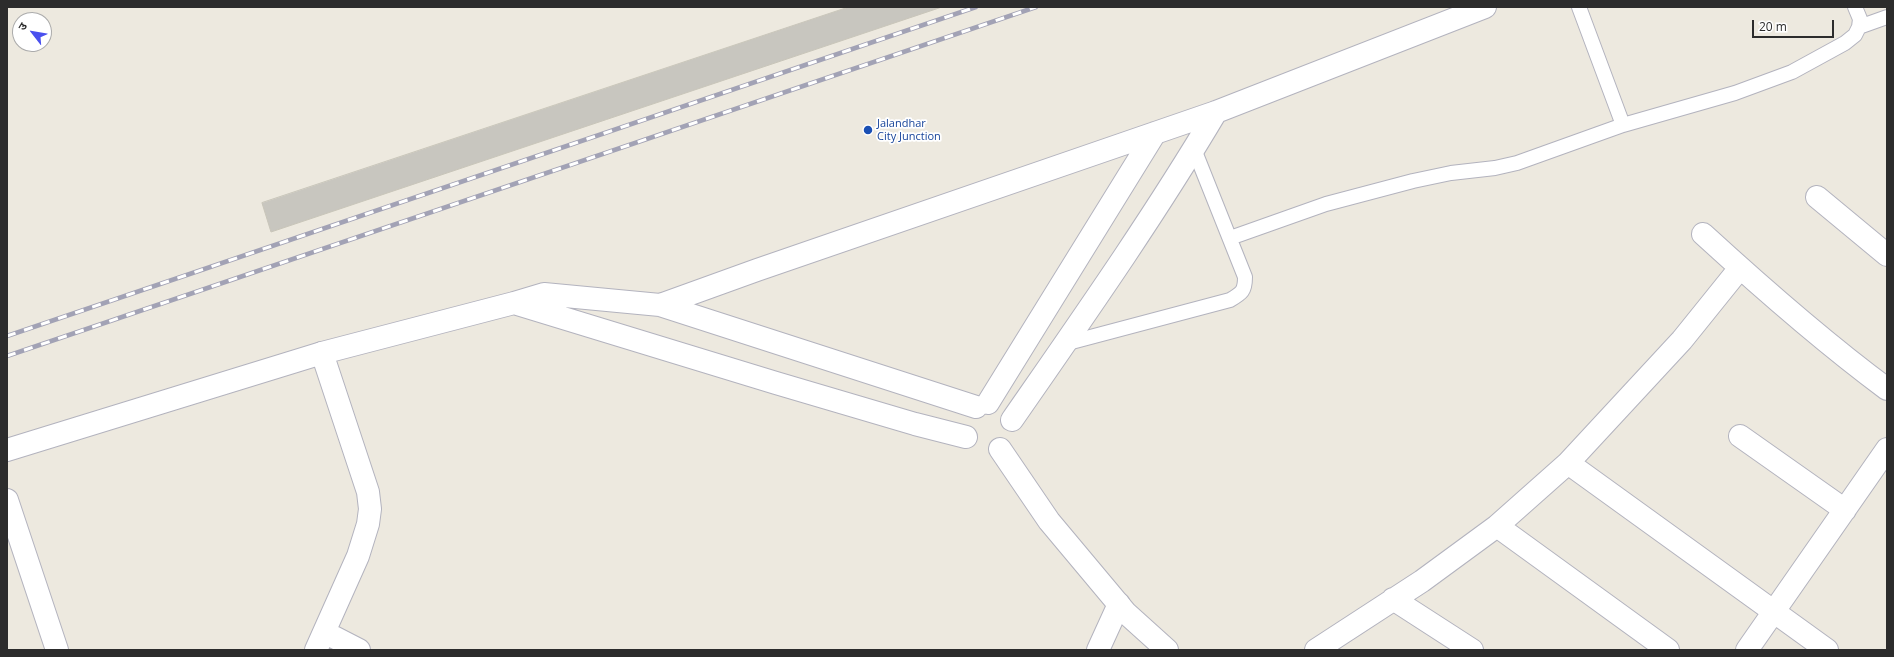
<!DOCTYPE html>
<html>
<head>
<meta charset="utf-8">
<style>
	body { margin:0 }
	#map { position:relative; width:1894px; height:657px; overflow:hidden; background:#ede9df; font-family:"Open Sans","Noto Sans Devanagari",sans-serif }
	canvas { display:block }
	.frame { position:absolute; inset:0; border:8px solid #2c2c2c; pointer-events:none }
	.north { position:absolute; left:12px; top:12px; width:40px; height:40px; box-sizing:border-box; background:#fff; border:1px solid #ababab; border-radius:50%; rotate:301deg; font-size:11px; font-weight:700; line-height:16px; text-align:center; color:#2c2c2c }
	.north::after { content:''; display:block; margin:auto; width:14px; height:18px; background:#4a50ee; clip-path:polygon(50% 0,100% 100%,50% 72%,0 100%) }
	.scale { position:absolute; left:1752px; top:20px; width:82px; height:18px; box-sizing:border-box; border:2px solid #2c2c2c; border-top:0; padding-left:5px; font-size:12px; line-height:14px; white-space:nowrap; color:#2c2c2c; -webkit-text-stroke:3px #fff; paint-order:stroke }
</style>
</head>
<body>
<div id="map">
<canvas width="1894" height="657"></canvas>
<div class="frame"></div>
<div class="north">उ</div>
<div class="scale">20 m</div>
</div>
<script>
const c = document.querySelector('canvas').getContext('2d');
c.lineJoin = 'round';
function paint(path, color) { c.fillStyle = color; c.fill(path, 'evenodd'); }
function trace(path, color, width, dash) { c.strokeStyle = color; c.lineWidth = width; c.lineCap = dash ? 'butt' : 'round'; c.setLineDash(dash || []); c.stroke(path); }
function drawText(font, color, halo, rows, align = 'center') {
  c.font = font + ' "Open Sans",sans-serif'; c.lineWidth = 3.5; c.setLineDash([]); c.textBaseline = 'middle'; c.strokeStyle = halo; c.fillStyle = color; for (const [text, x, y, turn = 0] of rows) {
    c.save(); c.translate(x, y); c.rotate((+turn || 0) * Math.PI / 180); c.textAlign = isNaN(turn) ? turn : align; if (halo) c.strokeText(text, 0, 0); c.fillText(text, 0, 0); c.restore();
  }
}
const building = new Path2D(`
	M849,7H942L271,232L262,203Z`);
const lane = new Path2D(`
	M1579,7L1623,125
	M1859,27L1887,17
	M1230,238L1326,204L1413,181L1451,173L1495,168L1517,163L1623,125L1735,93L1792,72L1845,43L1855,35L1859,27L1860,19L1855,7
	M1064,344L1230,300C1242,293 1245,291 1245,277L1194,149`);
const street = new Path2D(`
	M1817,197L1887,255
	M1703,234C1762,288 1822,341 1887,389
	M1740,436L1845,510
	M1568,463L1827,650
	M7,500L57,650
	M1497,526L1668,650
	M1393,599L1472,650
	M324,632L359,650
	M316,650L358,556L368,524L370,509L368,492L322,353
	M1098,650L1119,604
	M1316,650L1422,581L1497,526L1568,463L1682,340L1740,268
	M1747,650L1887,449`);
const secondary = new Path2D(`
	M514,303L776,383L915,424L966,437
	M660,305L757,270L1216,112L1485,7
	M988,403L1155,133
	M1012,420C1082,319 1153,218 1216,112
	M1000,449L1049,521L1126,613L1167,650
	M7,450L322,353L514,303L544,294L660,305L976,407`);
const rail = new Path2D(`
	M7,336L976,7
	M7,356L1036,7`);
const markers = [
	[868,130,5,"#1a4fb4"]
];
const transitNames = [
	["Jalandhar",877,124],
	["City Junction",877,137]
];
paint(building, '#c8c6bf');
trace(building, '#c8c5b9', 1);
trace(lane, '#b3b3be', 16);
trace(street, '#b3b3be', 24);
trace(secondary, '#b3b3be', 24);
trace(lane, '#fff', 14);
trace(street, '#fff', 22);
trace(secondary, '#fff', 22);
trace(rail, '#a2a2b5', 4.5);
trace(rail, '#fff', 3, [9]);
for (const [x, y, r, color] of markers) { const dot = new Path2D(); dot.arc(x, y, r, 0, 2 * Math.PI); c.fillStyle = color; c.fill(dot); trace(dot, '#fff', 1.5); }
drawText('11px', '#164399', '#fff', transitNames, 'left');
</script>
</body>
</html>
